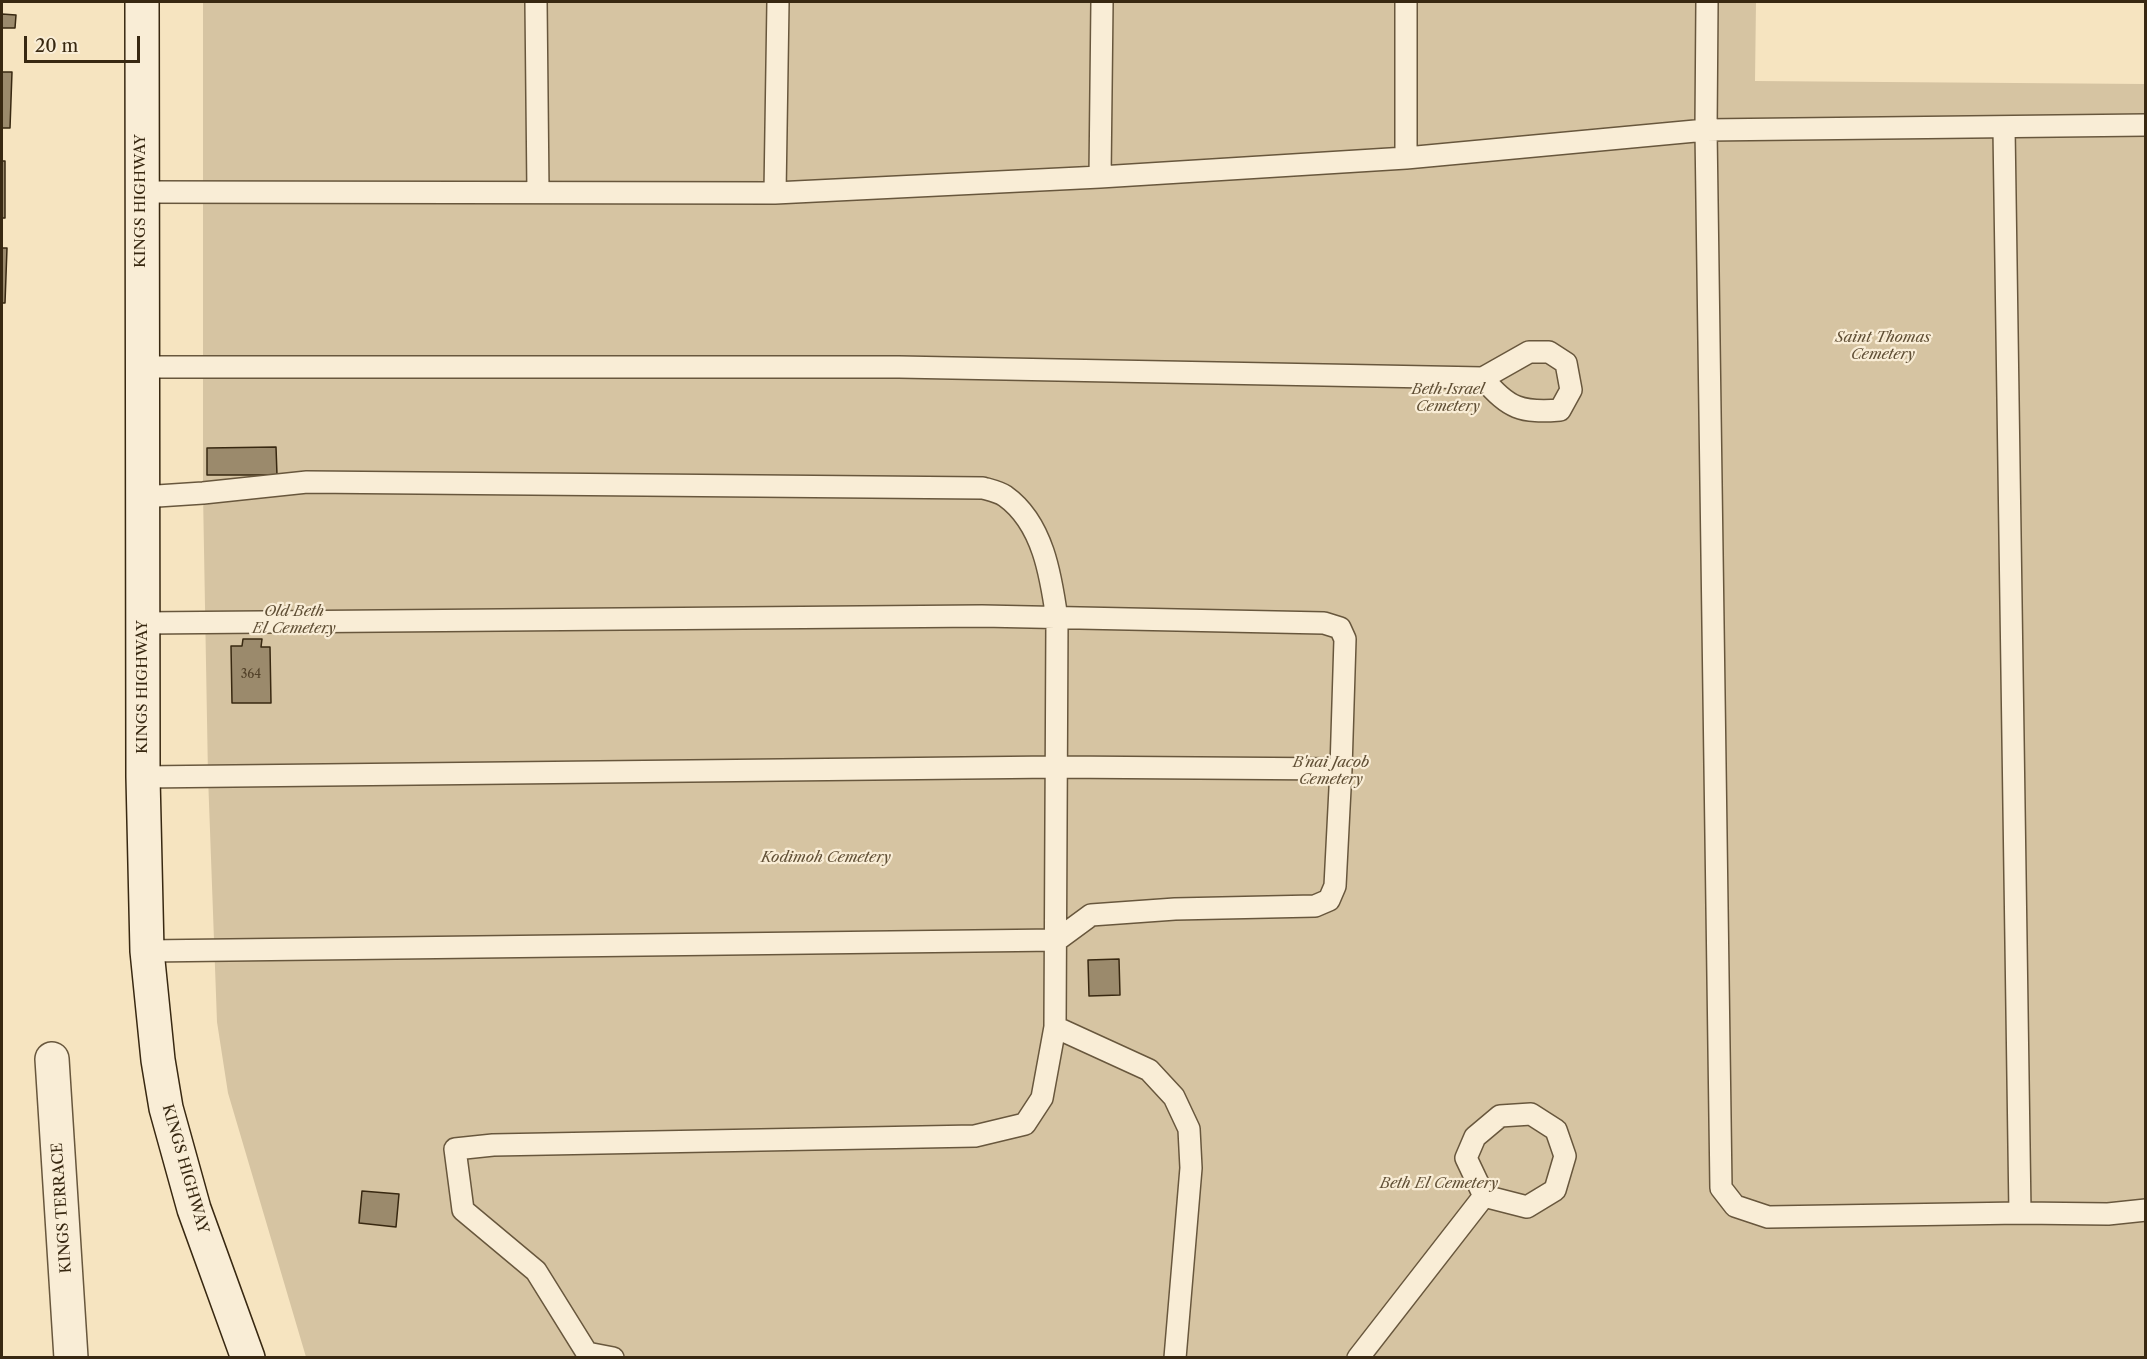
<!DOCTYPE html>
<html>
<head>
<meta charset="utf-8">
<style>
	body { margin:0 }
	#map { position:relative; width:2147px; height:1359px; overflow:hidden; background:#f6e4c0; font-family:"Libre Caslon Text",serif }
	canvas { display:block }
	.frame { position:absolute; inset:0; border:3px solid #382811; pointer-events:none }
	.scale { position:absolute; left:24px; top:36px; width:116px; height:27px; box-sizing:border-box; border:3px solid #382811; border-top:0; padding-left:8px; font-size:18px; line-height:21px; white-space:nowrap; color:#382811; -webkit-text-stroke:4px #f9edd6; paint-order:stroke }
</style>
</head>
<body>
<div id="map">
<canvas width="2147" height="1359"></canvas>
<div class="frame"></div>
<div class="scale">20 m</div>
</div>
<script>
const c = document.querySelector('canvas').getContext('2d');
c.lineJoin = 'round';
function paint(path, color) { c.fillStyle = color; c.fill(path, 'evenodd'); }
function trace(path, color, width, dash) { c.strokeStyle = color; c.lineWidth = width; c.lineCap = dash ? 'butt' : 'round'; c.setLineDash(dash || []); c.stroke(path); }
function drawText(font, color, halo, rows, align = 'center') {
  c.font = font + ' "Libre Caslon Text",serif'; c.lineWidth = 4.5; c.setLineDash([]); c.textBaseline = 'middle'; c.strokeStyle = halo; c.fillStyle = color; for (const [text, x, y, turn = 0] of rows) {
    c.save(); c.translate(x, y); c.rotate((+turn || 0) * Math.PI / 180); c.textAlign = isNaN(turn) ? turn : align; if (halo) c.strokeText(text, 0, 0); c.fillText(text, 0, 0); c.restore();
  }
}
const green = new Path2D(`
	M203,2H1756L1755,81L2145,84V1357H306L228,1093L217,1022L208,776L203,493Z`);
const building = new Path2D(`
	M2,14L16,15L15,28H2Z
	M2,72H12L10,128H2Z
	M2,161H5V218H2Z
	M2,248H7L5,303H2Z
	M276,447L277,475H207V448Z
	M243,639H262L261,647H270L271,703H232L231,646H242Z
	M1119,959L1120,995L1089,996L1088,960Z
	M362,1191L399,1194L396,1227L359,1223Z`);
const service = new Path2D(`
	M536,2L538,192
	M1406,2V158
	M1707,2L1706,130L1721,1188L1735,1206L1768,1217L2020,1213L2108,1214L2146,1210
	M2004,128L2020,1213
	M1100,177L1102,2
	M141,192L775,193L1100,177L1406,158L1706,130L2146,125
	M775,193L778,2
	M141,367H899L1483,378L1529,352H1549L1566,363L1571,390L1560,410C1522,413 1508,409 1483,378
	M142,497L203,493L307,482L983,488C990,490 999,492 1005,496C1043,523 1051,576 1057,619L1055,1027L1042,1098L1025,1124L975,1136L493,1145L455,1149L463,1210L536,1271L587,1353L613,1358
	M143,777L1055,767L1341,769L1345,639L1340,628L1324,623L982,616L143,623
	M147,951L1057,940L1091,915L1175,909L1315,906L1329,900L1335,886L1341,769
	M1055,1027L1149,1070L1174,1097L1189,1129L1191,1168L1175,1358
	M1531,1114L1556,1130L1565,1156L1555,1190L1527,1207L1484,1196L1466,1158L1475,1137L1500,1116Z
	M1358,1358L1484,1196`);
const minor = new Path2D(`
	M52,1059L71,1358`);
const secondary = new Path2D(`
	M142,2L143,777L147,951L158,1060L166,1108L194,1209L248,1358`);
const numberNames = [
	["364",251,675]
];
const streetNames = [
	["KINGS HIGHWAY",141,201,-90],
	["KINGS HIGHWAY",143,687,-90],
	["KINGS HIGHWAY",185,1169,74],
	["KINGS TERRACE",62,1208,-94]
];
const parkNames = [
	["Saint Thomas",1883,338],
	["Cemetery",1883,355],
	["Beth Israel",1448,390],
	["Cemetery",1448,407],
	["Old Beth",294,612],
	["El Cemetery",294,629],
	["B'nai Jacob",1331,763],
	["Cemetery",1331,780],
	["Kodimoh Cemetery",826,858],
	["Beth El Cemetery",1439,1184]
];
paint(green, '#d6c4a2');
paint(building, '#9b8a6c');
trace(building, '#382811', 1.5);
trace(service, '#68573d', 24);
trace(minor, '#68573d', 36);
trace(secondary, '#382811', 36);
trace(service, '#f9edd6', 21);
trace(minor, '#f9edd6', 33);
trace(secondary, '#f9edd6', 33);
drawText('12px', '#514028', null, numberNames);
drawText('15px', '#382811', '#f9edd6', streetNames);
drawText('italic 15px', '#604f35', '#f9edd6', parkNames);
</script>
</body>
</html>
